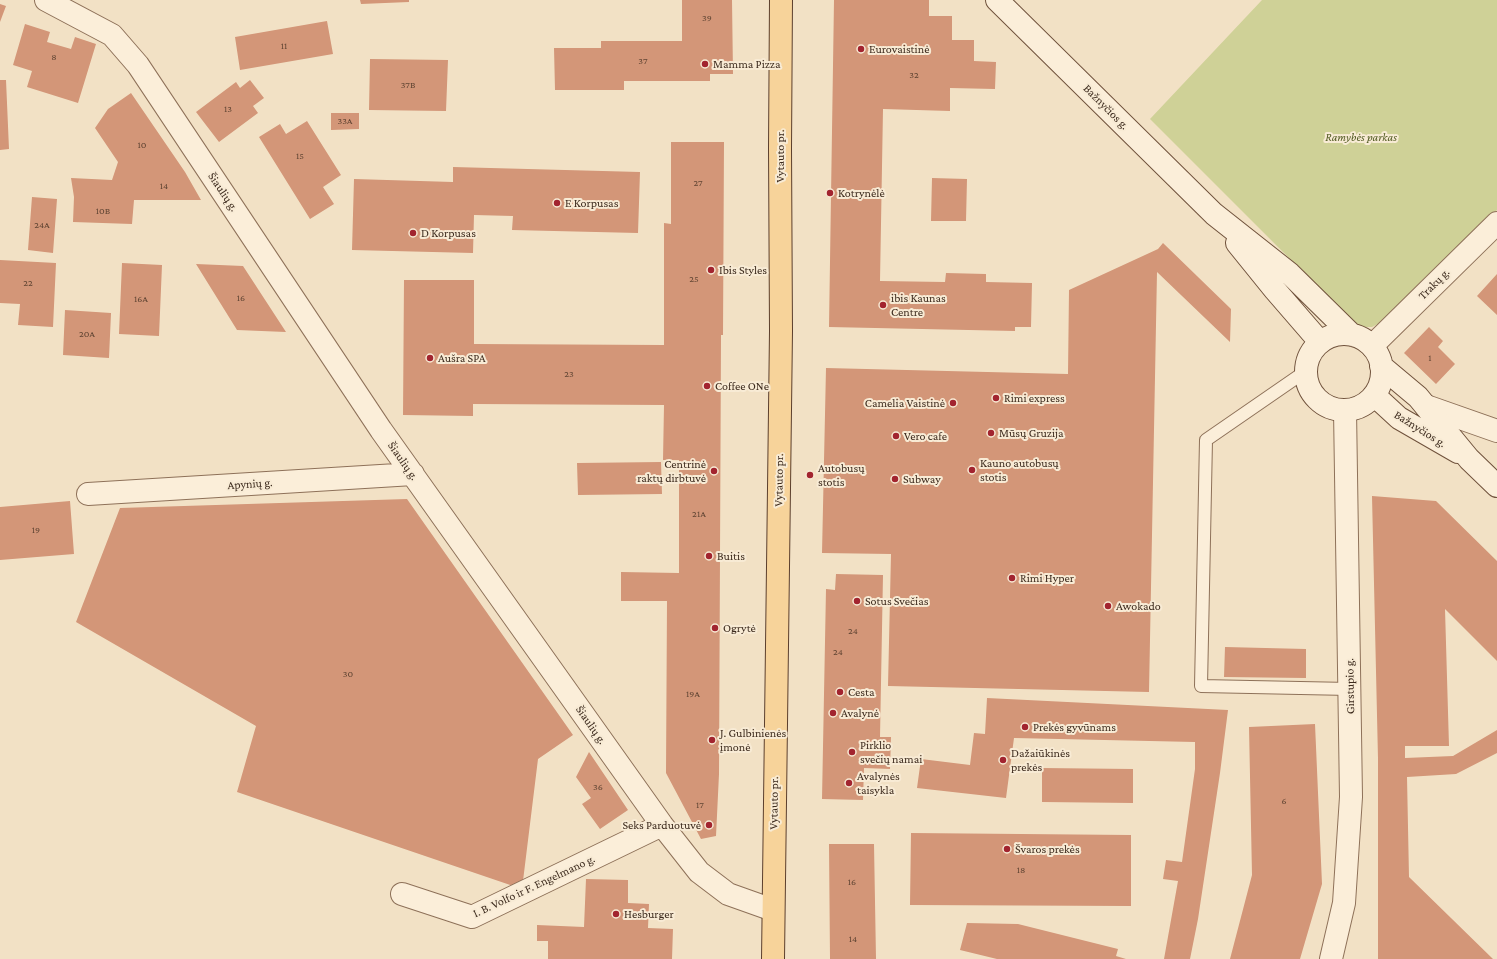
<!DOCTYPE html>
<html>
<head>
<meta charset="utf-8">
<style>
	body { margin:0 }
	canvas { display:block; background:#f2e1c5 }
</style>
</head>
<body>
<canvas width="1497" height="959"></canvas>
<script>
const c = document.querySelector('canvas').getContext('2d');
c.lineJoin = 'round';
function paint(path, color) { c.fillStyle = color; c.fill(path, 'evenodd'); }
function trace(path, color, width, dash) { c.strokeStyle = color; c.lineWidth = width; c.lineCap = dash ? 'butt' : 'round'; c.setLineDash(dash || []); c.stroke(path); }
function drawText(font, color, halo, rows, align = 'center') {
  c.font = font + ' "Crimson Pro",serif'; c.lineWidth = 4; c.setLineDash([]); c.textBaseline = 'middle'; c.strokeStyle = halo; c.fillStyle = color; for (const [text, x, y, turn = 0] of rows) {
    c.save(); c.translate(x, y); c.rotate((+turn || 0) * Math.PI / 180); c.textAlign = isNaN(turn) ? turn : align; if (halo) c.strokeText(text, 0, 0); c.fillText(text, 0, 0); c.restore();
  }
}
const green = new Path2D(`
	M1262,0H1497V210L1389,318L1372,327H1358L1150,119Z`);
const building = new Path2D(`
	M360,0H409V2L361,4Z
	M682,0H732L733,74H710V81H624V90H555L554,48H601V41H682Z
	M834,0H929V16H952V40H974V61L996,62L995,89L950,88V111L883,109L880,281L945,282L946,273L986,274V282L1032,283L1031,327H1015V331L829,327Z
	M0,4L6,6L0,22Z
	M327,21L333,54L240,70L235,37Z
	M25,24L50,32L47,42L71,49L75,37L96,44L78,103L27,87L32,71L13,65Z
	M370,59L448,60L446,111L369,110Z
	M0,80H6L9,149L0,150Z
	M250,80L264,98L253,106L258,113L219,142L196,112L236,82L240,88Z
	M131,93L185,172L201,200H134L132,224L73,222L74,197L71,178L112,180L118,162L95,128L108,109Z
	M331,113H359V129L331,130Z
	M307,121L341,175L323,187L334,204L310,219L259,137L280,124L286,134Z
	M671,142H724L723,335H721L719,774L716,836L701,839L666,773L667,601H621V572L679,573V460H663L664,405L473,404V416L403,415L404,280H474V344L664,345V223L671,224Z
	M453,167L640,172L638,233L512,230L513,216L474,215L473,253L352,250L354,179L453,182Z
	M932,178L967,179L966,221H931Z
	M32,197L57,199L53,253L28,250Z
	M1163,243L1231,309L1230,342L1157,272L1149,692L888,686L891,554L822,553L826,368L1068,374L1069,290L1158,249Z
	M0,260L56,263L53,327L18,325L20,304L0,303Z
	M122,263L162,265L159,336L119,334Z
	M196,264L243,266L286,332L237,330Z
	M1497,274V315L1477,296Z
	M65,310L111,313L109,358L63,355Z
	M1429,327L1443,341L1438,347L1455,364L1436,384L1404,353Z
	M661,462L662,494L578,495L577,463Z
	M1372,496L1436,501L1497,561V661L1445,609L1449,746H1405V758L1453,756L1497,730V753L1456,774L1407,777L1409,877L1493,959H1378V759Z
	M407,499L573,735L538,759L522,889L237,792L256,726L76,622L120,508Z
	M70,501L74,554L0,560V507Z
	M836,574L883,575L880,737H891L890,769L864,768L863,800L822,799L826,589L835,590Z
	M1225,647L1306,649V678L1224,677Z
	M987,698L1228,710L1220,773L1198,919L1190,959H1164L1178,881L1163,879L1166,860L1182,862L1195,769V742L1014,738L1006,798L917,788L921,759L970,765L974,733L985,734Z
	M1315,724L1322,884L1300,959H1230L1252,875L1249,727Z
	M589,752L628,810L600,829L582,804L591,798L576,777Z
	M1042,768L1133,769V803L1042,802Z
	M911,833L1131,835V906L910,905Z
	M829,844H874L876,959H830Z
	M586,879L628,880V903L649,904L648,928L673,929L672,959H548V941H537V925L584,927Z
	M967,923L1018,924L1118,949L1116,956L1126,959H997L960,950Z`);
const lane = new Path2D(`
	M1306,371L1206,440L1201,686L1350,689`);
const street = new Path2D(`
	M46,0L112,35L138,65L381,430L662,825L699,872L728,894L773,910
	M1372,346L1497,223
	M1426,406L1497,431
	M88,494L413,474
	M402,894L472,917L662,825
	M1331,959L1344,903L1351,797L1345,410`);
const secondary = new Path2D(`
	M997,0L1214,214L1290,274L1352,335
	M1237,243L1275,290L1320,342
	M1306 372a38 38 0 1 1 76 0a38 38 0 1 1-76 0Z
	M1381,366L1418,397L1469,459L1497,486
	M1374,395L1399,418L1458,452`);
const primary = new Path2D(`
	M773,959L781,331L780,148L781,0`);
const markers = [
	[861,49,4,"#a2242f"],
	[705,64,4,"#a2242f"],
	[830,193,4,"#a2242f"],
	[557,203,4,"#a2242f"],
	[413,233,4,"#a2242f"],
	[711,270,4,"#a2242f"],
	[883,305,4,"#a2242f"],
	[430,358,4,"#a2242f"],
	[707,386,4,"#a2242f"],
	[996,398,4,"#a2242f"],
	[953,403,4,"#a2242f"],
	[991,433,4,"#a2242f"],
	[896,436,4,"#a2242f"],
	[972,470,4,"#a2242f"],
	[714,471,4,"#a2242f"],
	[810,475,4,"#a2242f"],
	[895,479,4,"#a2242f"],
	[709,556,4,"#a2242f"],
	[1012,578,4,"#a2242f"],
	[857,601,4,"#a2242f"],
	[1108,606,4,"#a2242f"],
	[715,628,4,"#a2242f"],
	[840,692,4,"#a2242f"],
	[833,713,4,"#a2242f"],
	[1025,727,4,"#a2242f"],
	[712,740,4,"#a2242f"],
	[852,752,4,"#a2242f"],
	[1003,760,4,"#a2242f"],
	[849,783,4,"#a2242f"],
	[709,825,4,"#a2242f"],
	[1007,849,4,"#a2242f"],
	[616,914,4,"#a2242f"]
];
const numberNames = [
	["39",707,18],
	["11",284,46],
	["8",54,57],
	["37",643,61],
	["32",914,75],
	["37B",408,85],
	["13",228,109],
	["33A",345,121],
	["10",142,145],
	["15",300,156],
	["27",698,183],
	["14",164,186],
	["10B",103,211],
	["24A",42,225],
	["25",694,279],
	["22",28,283],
	["16",241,298],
	["16A",141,299],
	["20A",87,334],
	["1",1430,358],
	["23",569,374],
	["21A",699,514],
	["19",36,530],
	["24",853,631],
	["24",838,652],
	["30",348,674],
	["19A",693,694],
	["36",598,787],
	["6",1284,801],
	["17",700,805],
	["18",1021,870],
	["16",852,882],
	["14",853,939]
];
const poiNames = [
	["Eurovaistinė",869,49],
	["Mamma Pizza",713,64],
	["Kotrynėlė",838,193],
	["E Korpusas",565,203],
	["D Korpusas",421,233],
	["Ibis Styles",719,270],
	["ibis Kaunas",891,298],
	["Centre",891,312],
	["Aušra SPA",438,358],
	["Coffee ONe",715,386],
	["Rimi express",1004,398],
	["Camelia Vaistinė",945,403,"right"],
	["Mūsų Gruzija",999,433],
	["Vero cafe",904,436],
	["Kauno autobusų",980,463],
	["stotis",980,477],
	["Centrinė",706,464,"right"],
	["raktų dirbtuvė",706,478,"right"],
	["Autobusų",818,468],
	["stotis",818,482],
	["Subway",903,479],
	["Buitis",717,556],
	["Rimi Hyper",1020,578],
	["Sotus Svečias",865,601],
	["Awokado",1116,606],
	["Ogrytė",723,628],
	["Cesta",848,692],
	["Avalynė",841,713],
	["Prekės gyvūnams",1033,727],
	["J. Gulbinienės",720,733],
	["įmonė",720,747],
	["Pirklio",860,745],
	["svečių namai",860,759],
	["Dažaiūkinės",1011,753],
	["prekės",1011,767],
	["Avalynės",857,776],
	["taisykla",857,790],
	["Seks Parduotuvė",701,825,"right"],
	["Švaros prekės",1015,849],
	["Hesburger",624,914]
];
const streetNames = [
	["Bažnyčios g.",1106,107,45],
	["Vytauto pr.",780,156,-90],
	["Šiaulių g.",223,192,56],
	["Trakų g.",1434,284,-45],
	["Bažnyčios g.",1420,429,32],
	["Šiaulių g.",403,461,55],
	["Vytauto pr.",779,480,-89],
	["Apynių g.",250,484,-4],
	["Girstupio g.",1350,686,-91],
	["Šiaulių g.",591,725,55],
	["Vytauto pr.",774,803,-89],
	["I. B. Volfo ir F. Engelmano g.",534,886,-25]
];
const parkNames = [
	["Ramybės parkas",1361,137]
];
paint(green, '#cfd197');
paint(building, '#d39678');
trace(lane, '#8e7159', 14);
trace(street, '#8e7159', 24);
trace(secondary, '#70523c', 24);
trace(primary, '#5c3f2d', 24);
trace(lane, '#fbeed9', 12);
trace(street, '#fbeed9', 22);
trace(secondary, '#fbeed9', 22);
trace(primary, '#f7d39a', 22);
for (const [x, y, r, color] of markers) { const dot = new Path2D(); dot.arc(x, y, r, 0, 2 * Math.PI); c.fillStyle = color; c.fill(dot); trace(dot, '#f8ebd5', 1.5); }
drawText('10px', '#624634', null, numberNames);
drawText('12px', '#3d2b1e', '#f8ebd5', poiNames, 'left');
drawText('12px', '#3d2b1e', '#f8ebd5', streetNames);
drawText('italic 12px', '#525b23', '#f8ebd5', parkNames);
</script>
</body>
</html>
